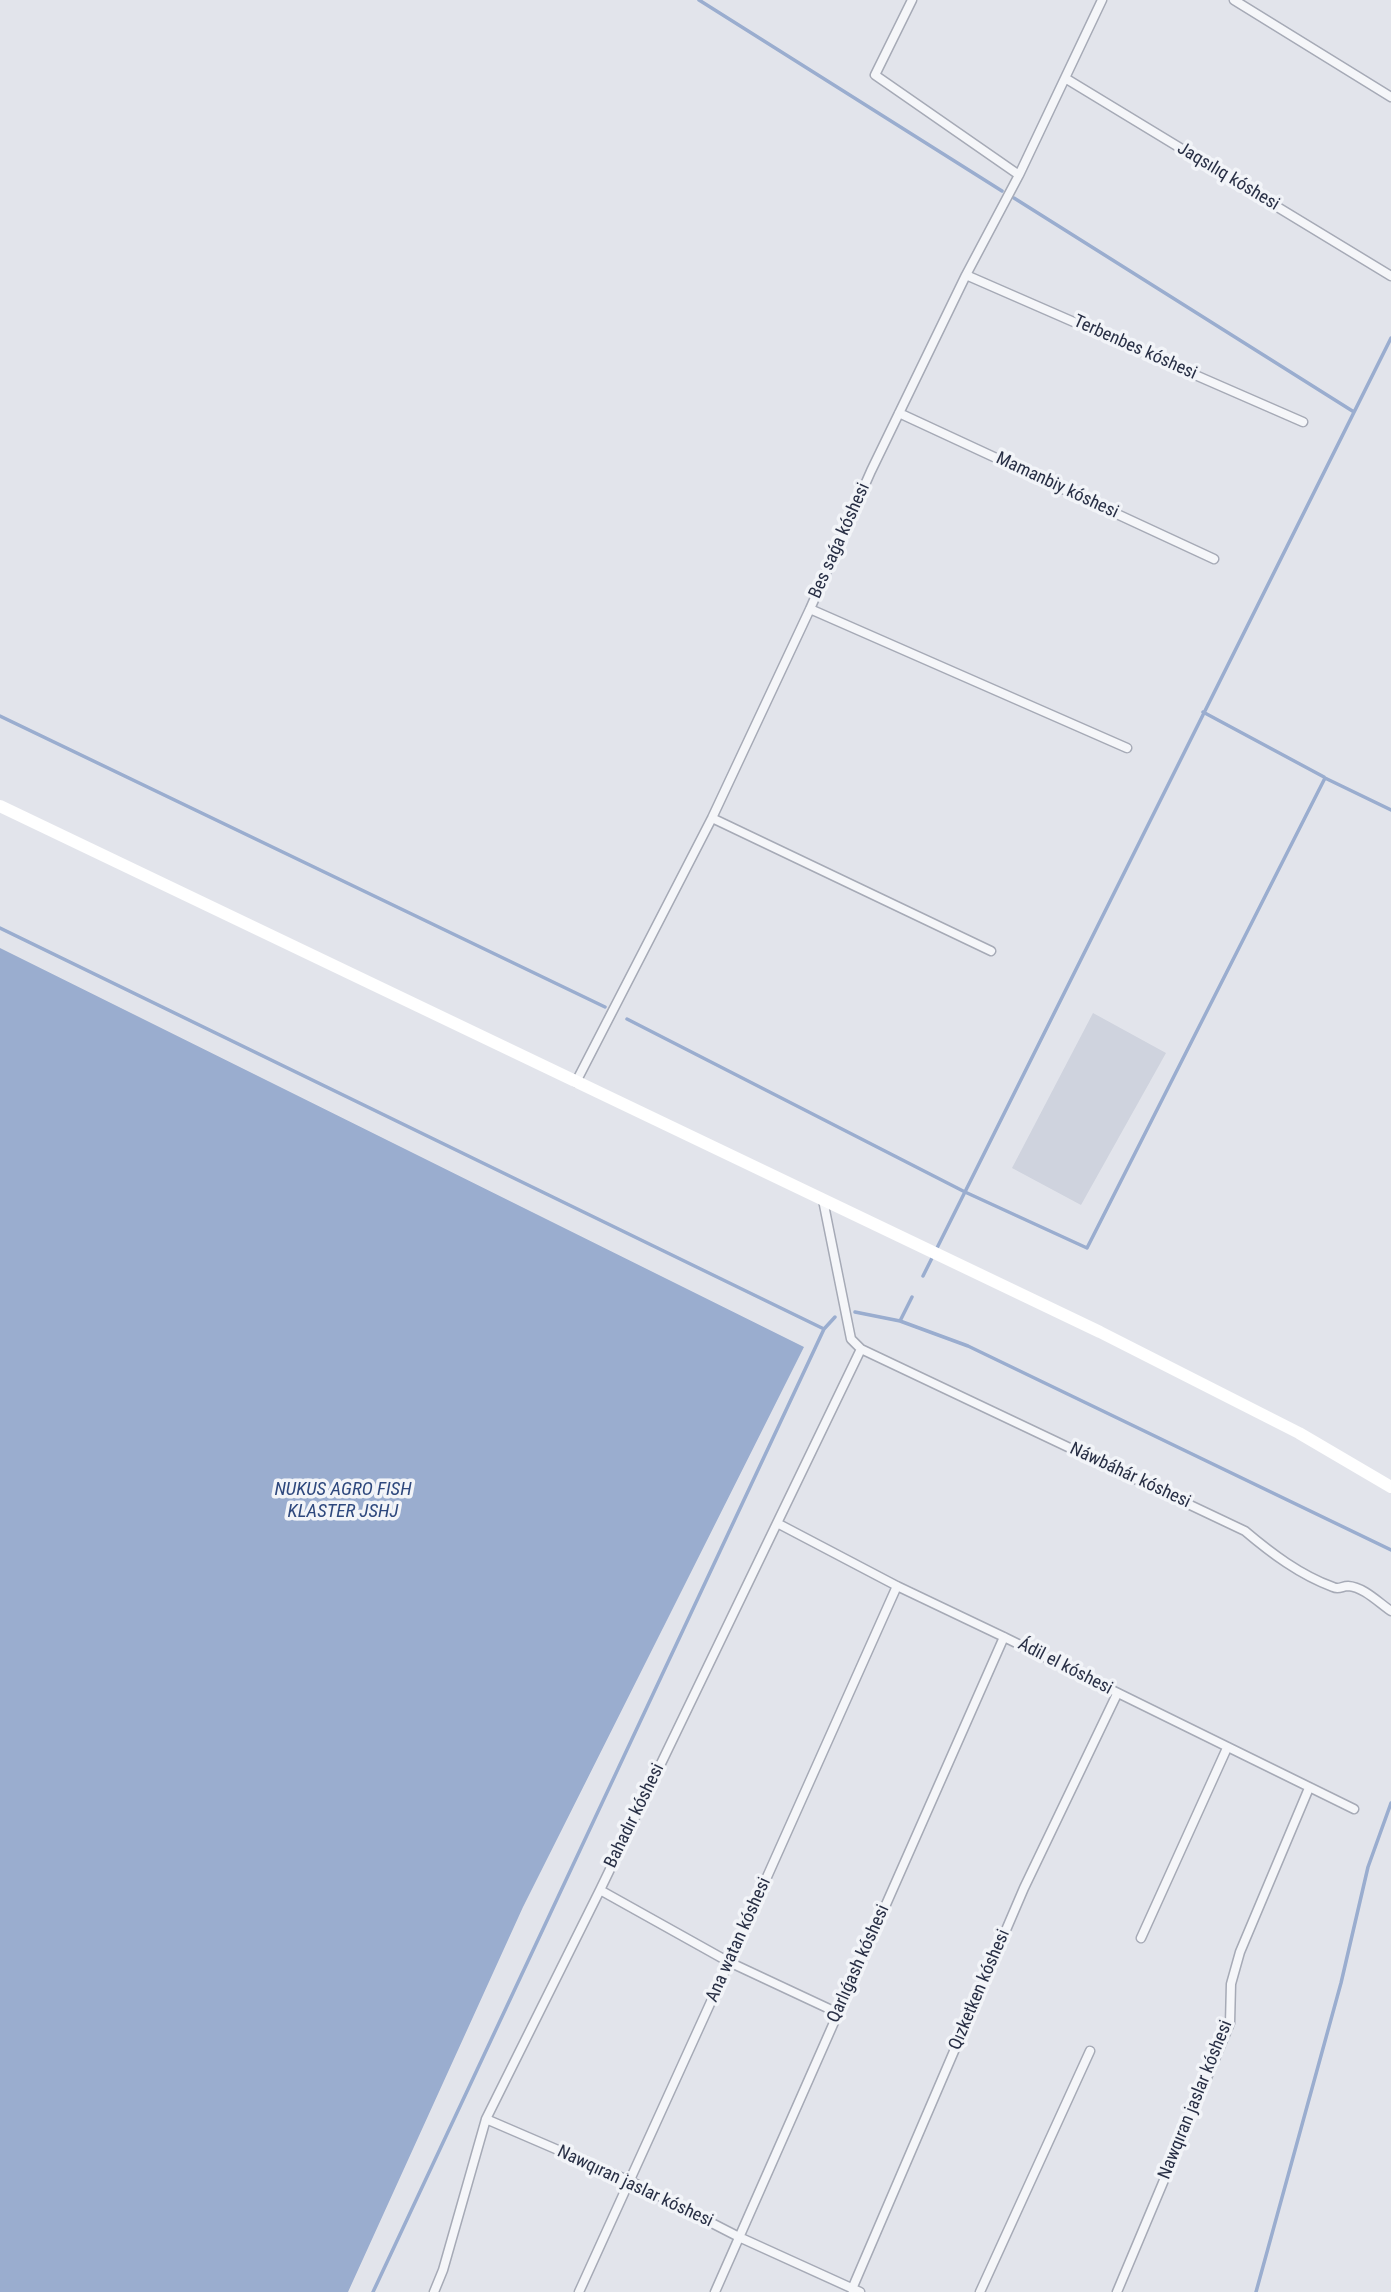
<!DOCTYPE html>
<html>
<head>
<meta charset="utf-8">
<style>
	body { margin:0 }
	canvas { display:block; background:#e2e4eb }
</style>
</head>
<body>
<canvas width="1391" height="2292"></canvas>
<script>
const c = document.querySelector('canvas').getContext('2d');
c.lineJoin = 'round';
function paint(path, color) { c.fillStyle = color; c.fill(path, 'evenodd'); }
function trace(path, color, width, dash) { c.strokeStyle = color; c.lineWidth = width; c.lineCap = dash ? 'butt' : 'round'; c.setLineDash(dash || []); c.stroke(path); }
function drawText(font, color, halo, rows, align = 'center') {
  c.font = font + ' "Roboto Condensed",sans-serif'; c.lineWidth = 7; c.setLineDash([]); c.textBaseline = 'middle'; c.strokeStyle = halo; c.fillStyle = color; for (const [text, x, y, turn = 0] of rows) {
    c.save(); c.translate(x, y); c.rotate((+turn || 0) * Math.PI / 180); c.textAlign = isNaN(turn) ? turn : align; if (halo) c.strokeText(text, 0, 0); c.fillText(text, 0, 0); c.restore();
  }
}
const built = new Path2D(`
	M1093,1013L1166,1053L1081,1205L1012,1168Z`);
const water = new Path2D(`
	M0,948L804,1347L523,1907L348,2292H0Z`);
const stream = new Path2D(`
	M699,0L1002,191
	M1014,198L1354,412
	M1203,712L1324,777
	M0,716L605,1007
	M0,928L824,1329
	M627,1019L965,1192L1087,1248L1325,778L1391,810
	M923,1276L1391,338
	M912,1297L900,1321L968,1346L1391,1550
	M855,1312L900,1321
	M373,2292L824,1329L835,1317
	M1256,2292L1341,1983L1368,1867L1391,1803`);
const street = new Path2D(`
	M912,0L875,75L1019,175
	M1234,0L1391,97
	M1065,78L1391,276
	M966,275L1303,422
	M899,413L1214,559
	M810,609L1127,748
	M712,818L991,951
	M576,1082L712,818L810,609L871,471L966,275L1019,175L1102,0
	M823,1200L851,1339L861,1349L1245,1531C1271,1553 1300,1575 1333,1587C1339,1590 1342,1586 1348,1586C1364,1587 1379,1603 1391,1611
	M777,1523L897,1586L1004,1637L1354,1809
	M600,1890L729,1962L838,2013
	M1141,1938L1227,1748
	M486,2119L630,2181L739,2237L860,2292
	M852,2289L1024,1888L1117,1694
	M434,2292L443,2270L486,2119L600,1890L861,1349
	M579,2292L729,1962L897,1586
	M715,2292L1004,1637
	M980,2292L1090,2051
	M1117,2292L1230,2023L1231,1984L1240,1952L1309,1788`);
const secondary = new Path2D(`
	M0,806L1100,1332L1299,1433L1391,1487`);
const streetNames = [
	["Jaqsılıq kóshesi",1228,177,31],
	["Terbenbes kóshesi",1135,348,24],
	["Mamanbiy kóshesi",1057,486,25],
	["Bes saǵa kóshesi",840,541,-66],
	["Náwbáhár kóshesi",1130,1476,25],
	["Ádil el kóshesi",1065,1667,27],
	["Bahadır kóshesi",635,1816,-64],
	["Ana watan kóshesi",739,1940,-66],
	["Qarlıǵash kóshesi",859,1964,-66],
	["Qızketken kóshesi",980,1990,-67],
	["Nawqıran jaslar kóshesi",1196,2100,-68],
	["Nawqıran jaslar kóshesi",635,2187,25]
];
const waterNames = [
	["NUKUS AGRO FISH",343,1490],
	["KLASTER JSHJ",343,1512]
];
paint(built, '#cfd3de');
paint(water, '#9aadcf');
trace(stream, '#9aadcf', 3.5);
trace(street, '#a6aab6', 11);
trace(street, '#f5f6f9', 8);
trace(secondary, '#fff', 12);
drawText('18px', '#282f45', '#f2f4f8', streetNames);
drawText('italic 19px', '#2e487d', '#f2f4f8', waterNames);
</script>
</body>
</html>
